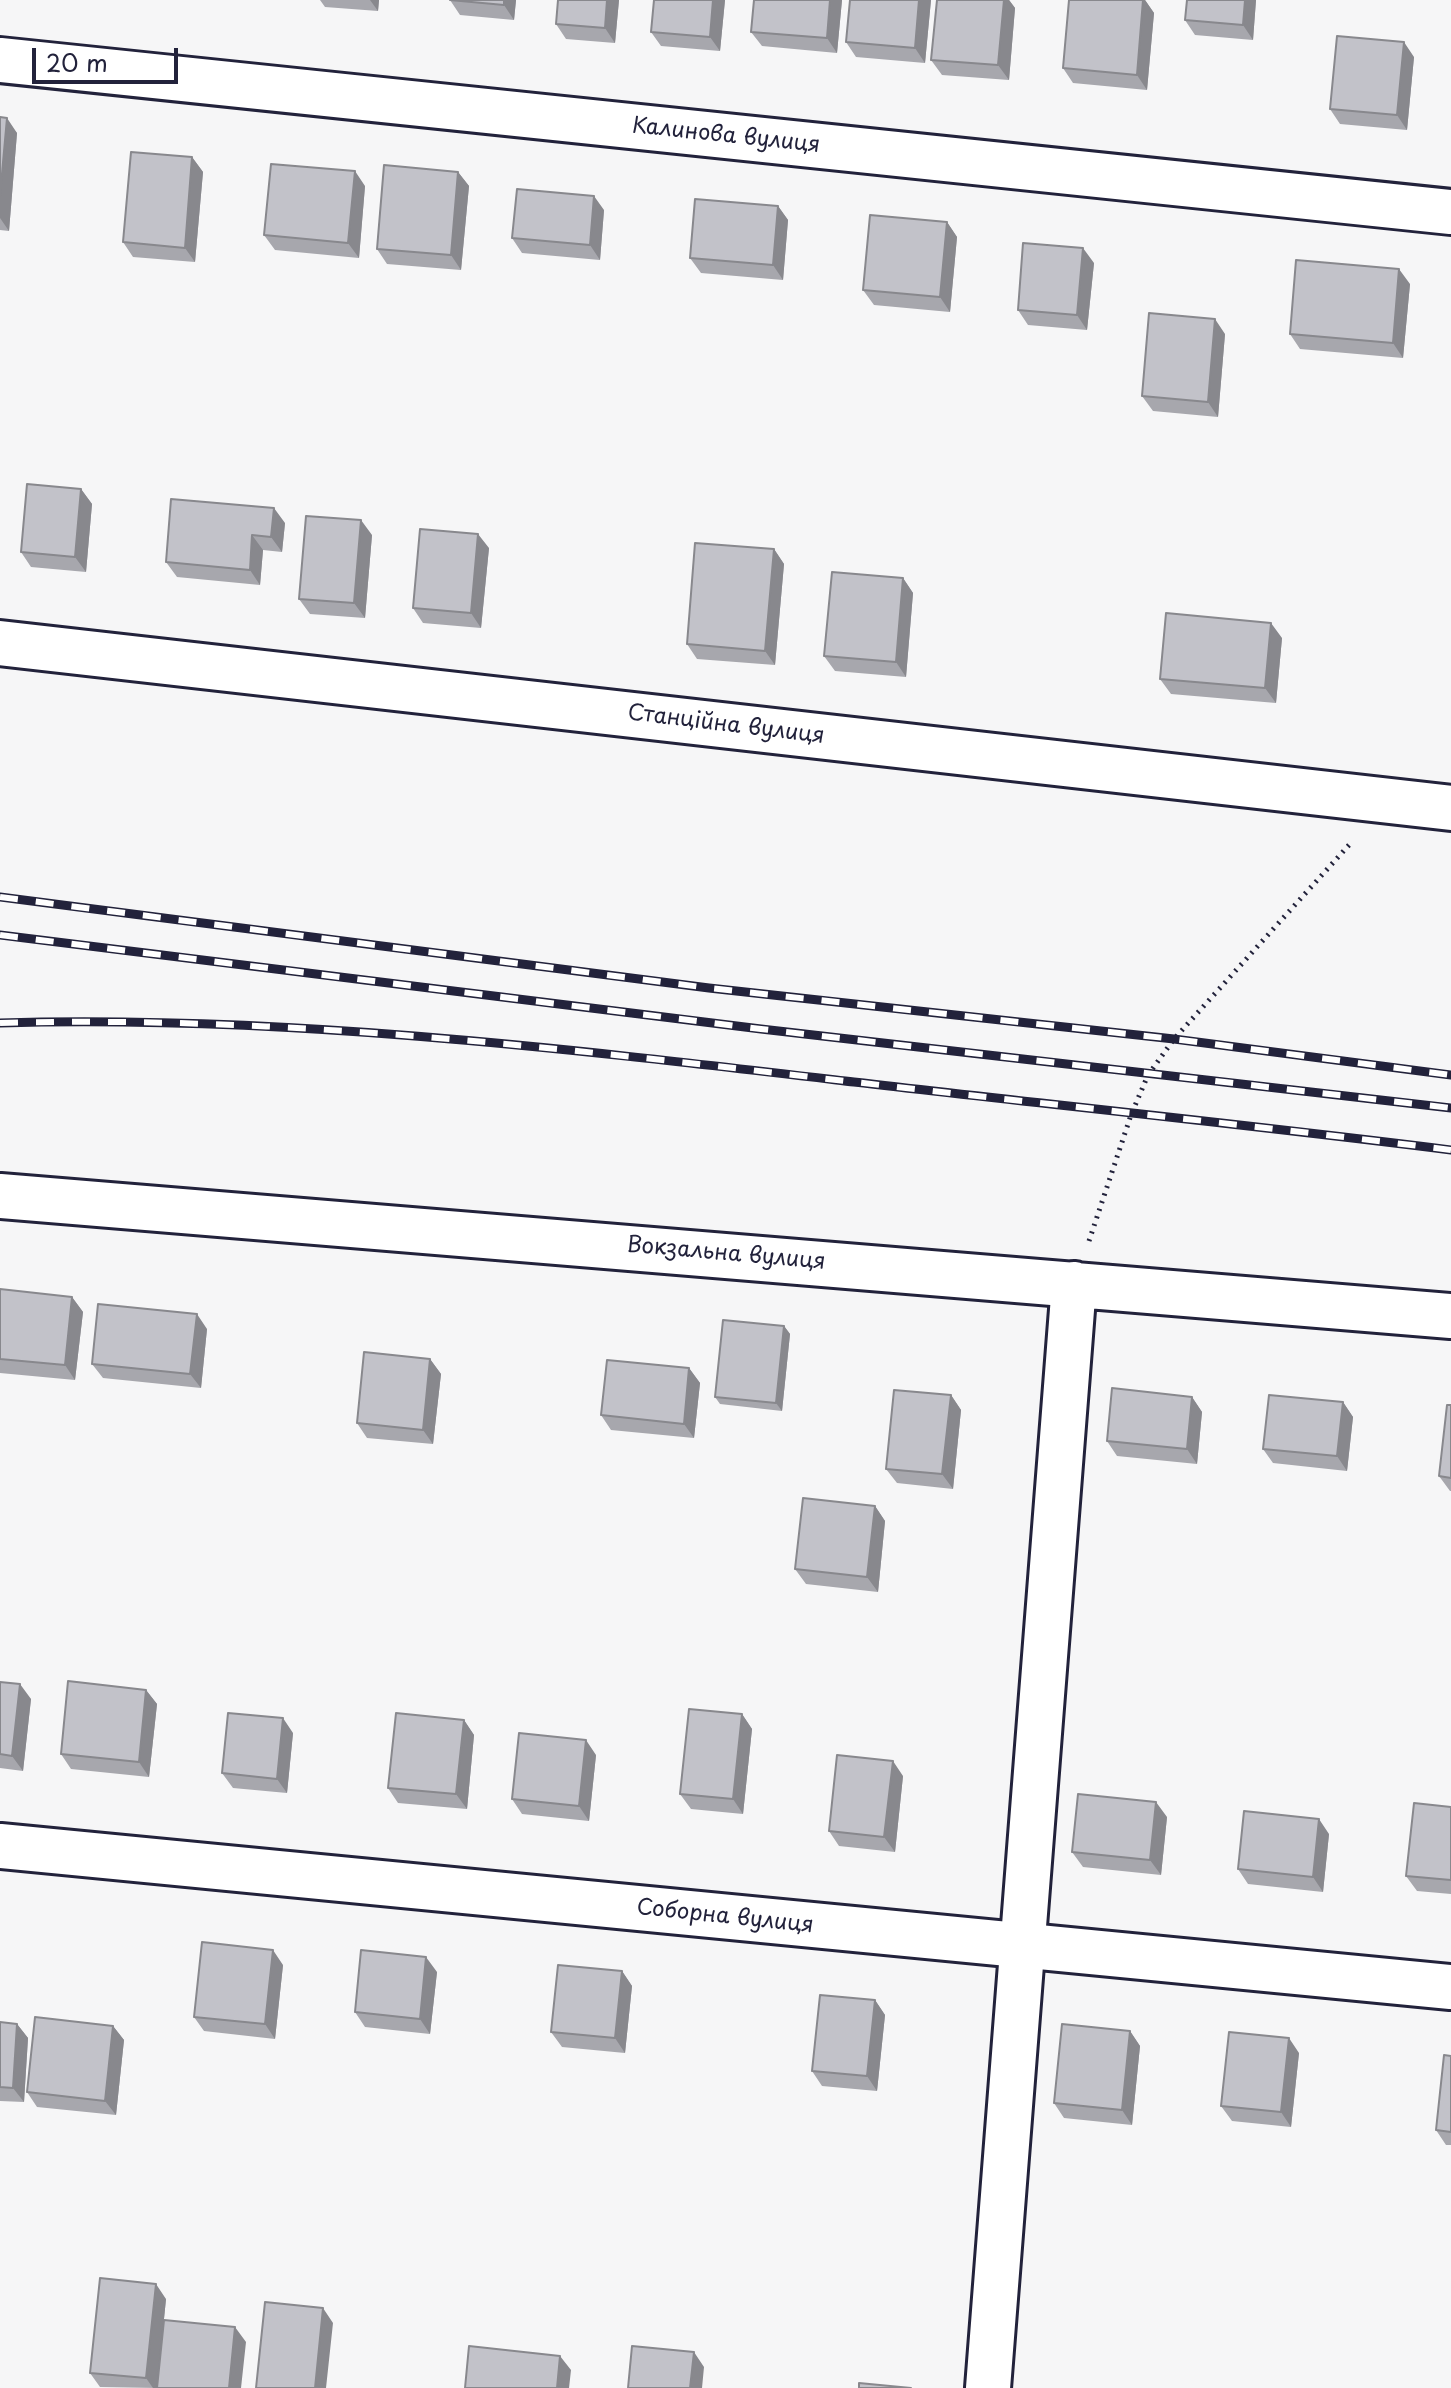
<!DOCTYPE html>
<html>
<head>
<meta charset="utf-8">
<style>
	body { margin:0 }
	#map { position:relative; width:1451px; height:2388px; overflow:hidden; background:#f6f6f7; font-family:"Playpen Sans",sans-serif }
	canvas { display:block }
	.scale { position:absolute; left:32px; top:48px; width:146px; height:36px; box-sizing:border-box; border:4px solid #22223b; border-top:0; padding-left:10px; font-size:24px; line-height:28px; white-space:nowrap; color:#22223b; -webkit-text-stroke:6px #fff; paint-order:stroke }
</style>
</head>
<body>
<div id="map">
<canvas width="1451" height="2388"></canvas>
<div class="scale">20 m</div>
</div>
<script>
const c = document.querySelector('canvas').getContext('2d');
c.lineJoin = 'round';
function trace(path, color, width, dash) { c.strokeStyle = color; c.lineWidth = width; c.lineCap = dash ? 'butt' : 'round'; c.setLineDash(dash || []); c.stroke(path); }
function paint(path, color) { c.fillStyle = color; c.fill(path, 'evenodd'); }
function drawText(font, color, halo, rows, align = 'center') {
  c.font = font + ' "Playpen Sans",sans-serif'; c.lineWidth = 6; c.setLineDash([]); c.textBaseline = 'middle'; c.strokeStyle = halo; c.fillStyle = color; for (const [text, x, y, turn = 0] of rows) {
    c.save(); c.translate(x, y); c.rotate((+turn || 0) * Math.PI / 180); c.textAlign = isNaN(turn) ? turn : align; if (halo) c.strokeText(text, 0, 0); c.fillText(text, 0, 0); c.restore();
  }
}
const path = new Path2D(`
	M1089,1241L1131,1115L1148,1075L1174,1039L1349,845`);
const minor = new Path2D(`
	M0,643L1451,808
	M0,1196L1451,1316
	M988,2388L1074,1284`);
const tertiary = new Path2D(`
	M0,60L1451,212
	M0,1846L1451,1987`);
const rail = new Path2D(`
	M0,897L709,988L1174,1039L1451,1075
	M0,935L761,1029L1451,1108
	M0,1023C286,1015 570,1049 854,1082C1053,1105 1252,1125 1451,1150`);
const wall = new Path2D(`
	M320,0H379L378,11L325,7Z
	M450,0H516L514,20L460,15Z
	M558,0H619L615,43L566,39L556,24Z
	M654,0H725L720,51L661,46L651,32Z
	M842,0L837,53L762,46L751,32Z
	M931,0L925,63L856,57L846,42Z
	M937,0H1009L1015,8L1009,80L942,75L931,60Z
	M1069,0H1145L1154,13L1147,90L1073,83L1063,68Z
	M1187,0H1256L1253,40L1195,35L1185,20Z
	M1414,57L1407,130L1340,124L1330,109Z
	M0,117L17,133L9,231L0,230Z
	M192,157L203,172L195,262L133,257L123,242Z
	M458,172L469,186L461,270L387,264L377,249Z
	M365,186L359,258L275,250L264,235Z
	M778,206L788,220L783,280L701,273L690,258Z
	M604,210L600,260L522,253L512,238Z
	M947,222L957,237L950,312L874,305L863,290Z
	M1094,263L1087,330L1028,325L1018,310Z
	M1410,284L1403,358L1300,349L1290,334Z
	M1225,334L1218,417L1153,411L1142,396Z
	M81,489L92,504L86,572L31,567L21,552Z
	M285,523L282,552L263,550L260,585L177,577L166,562Z
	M372,535L365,618L310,614L299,599Z
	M489,548L481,628L423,623L413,608Z
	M774,549L784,564L775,665L697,659L687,644Z
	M903,578L913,593L906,677L835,671L824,656Z
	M1282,638L1276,703L1171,694L1160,679Z
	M0,1289L72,1297L83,1312L75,1380L0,1373Z
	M784,1326L790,1334L782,1411L720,1404L715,1397Z
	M207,1329L201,1388L103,1378L92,1364Z
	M430,1359L441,1374L433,1444L367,1438L357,1423Z
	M689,1368L700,1383L694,1438L611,1430L601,1415Z
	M951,1395L961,1410L953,1489L897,1483L886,1469Z
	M1192,1397L1202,1412L1197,1464L1117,1456L1107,1441Z
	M1343,1402L1353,1417L1347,1471L1273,1463L1263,1449Z
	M1451,1405V1491H1450L1439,1476Z
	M875,1506L885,1521L878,1592L806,1584L795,1569Z
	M0,1682L31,1699L23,1771L0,1768Z
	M146,1690L157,1704L149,1777L71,1769L61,1754Z
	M742,1714L752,1729L743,1814L691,1809L680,1794Z
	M464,1720L474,1735L467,1809L398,1803L388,1788Z
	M293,1733L287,1793L233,1788L222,1773Z
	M596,1755L589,1821L522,1814L512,1799Z
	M903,1776L895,1852L839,1846L829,1831Z
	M1451,1807V1894L1417,1891L1406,1876Z
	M1167,1817L1161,1875L1083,1867L1072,1852Z
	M1329,1834L1323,1892L1248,1884L1238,1869Z
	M283,1965L275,2039L204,2031L194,2017Z
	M622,1971L632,1986L625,2053L562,2047L551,2032Z
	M437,1972L430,2034L365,2027L355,2012Z
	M875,2000L885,2015L877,2091L822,2086L812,2071Z
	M0,2022L17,2024L28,2038L24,2102L0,2101Z
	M113,2026L124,2040L116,2115L37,2107L27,2092Z
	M1130,2031L1140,2046L1132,2125L1064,2118L1054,2103Z
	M1299,2053L1291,2127L1232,2121L1221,2106Z
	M1451,2056V2145H1446L1436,2130Z
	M166,2299L157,2388L100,2387L90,2373Z`);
const shadedWall = new Path2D(`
	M370,0H379L378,11Z
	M504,0H516L514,20L504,5Z
	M607,0H619L615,43L605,28Z
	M713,0H725L720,51L710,37Z
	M830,0H842L837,53L827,38Z
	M919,0H931L925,63L915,48Z
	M1004,0H1009L1015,8L1009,80L998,65Z
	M1143,0H1145L1154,13L1147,90L1137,75Z
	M1245,0H1256L1253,40L1243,25Z
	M1404,42L1414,57L1407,130L1397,115Z
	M7,118L17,133L9,231L0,218V196Z
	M192,157L203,172L195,262L185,248Z
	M355,171L365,186L359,258L348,243Z
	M458,172L469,186L461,270L451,255Z
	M594,196L604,210L600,260L590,245Z
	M778,206L788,220L783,280L773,265Z
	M947,222L957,237L950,312L940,297Z
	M1083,248L1094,263L1087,330L1077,315Z
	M1399,269L1410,284L1403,358L1393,343Z
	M1215,319L1225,334L1218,417L1208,402Z
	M81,489L92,504L86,572L75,557Z
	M274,508L285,523L282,552L271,537Z
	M361,520L372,535L365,618L354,603Z
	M478,534L489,548L481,628L471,613Z
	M252,535L263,550L260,585L250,570Z
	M774,549L784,564L775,665L765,651Z
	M903,578L913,593L906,677L896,662Z
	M1271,623L1282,638L1276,703L1265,688Z
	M72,1297L83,1312L75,1380L65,1365Z
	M197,1314L207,1329L201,1388L190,1374Z
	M784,1326L790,1334L782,1411L776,1403Z
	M430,1359L441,1374L433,1444L423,1430Z
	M689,1368L700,1383L694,1438L684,1424Z
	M951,1395L961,1410L953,1489L942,1474Z
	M1192,1397L1202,1412L1197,1464L1187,1449Z
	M1343,1402L1353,1417L1347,1471L1337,1456Z
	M875,1506L885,1521L878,1592L867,1577Z
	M20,1684L31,1699L23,1771L12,1756Z
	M146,1690L157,1704L149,1777L139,1762Z
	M742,1714L752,1729L743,1814L733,1799Z
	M283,1718L293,1733L287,1793L277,1779Z
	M464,1720L474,1735L467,1809L456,1794Z
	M586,1740L596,1755L589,1821L579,1806Z
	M893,1761L903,1776L895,1852L884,1837Z
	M1156,1802L1167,1817L1161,1875L1150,1860Z
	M1319,1819L1329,1834L1323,1892L1313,1877Z
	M273,1950L283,1965L275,2039L265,2024Z
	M426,1957L437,1972L430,2034L420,2019Z
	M622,1971L632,1986L625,2053L615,2038Z
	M875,2000L885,2015L877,2091L867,2076Z
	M17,2024L28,2038L24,2102L13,2088Z
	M113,2026L124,2040L116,2115L105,2101Z
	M1130,2031L1140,2046L1132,2125L1122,2110Z
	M1289,2038L1299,2053L1291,2127L1281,2112Z
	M156,2284L166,2299L157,2388H153L146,2378Z
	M323,2308L333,2323L326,2388H315Z
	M235,2327L246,2342L241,2388H229Z
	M694,2352L704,2367L702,2388H690Z
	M560,2356L571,2370L569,2388H557Z`);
const building = new Path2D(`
	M450,0H504V5Z
	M558,0H607L605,28L556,24Z
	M654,0H713L710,37L651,32Z
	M754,0H830L827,38L751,32Z
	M850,0H919L915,48L846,42Z
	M937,0H1004L998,65L931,60Z
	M1069,0H1143L1137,75L1063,68Z
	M1187,0H1245L1243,25L1185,20Z
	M1337,36L1404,42L1397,115L1330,109Z
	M0,117L7,118L0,196Z
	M131,152L192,157L185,248L123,242Z
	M271,164L355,171L348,243L264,235Z
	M384,165L458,172L451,255L377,249Z
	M517,189L594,196L590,245L512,238Z
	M695,199L778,206L773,265L690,258Z
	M870,215L947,222L940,297L863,290Z
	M1023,243L1083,248L1077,315L1018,310Z
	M1296,260L1399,269L1393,343L1290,334Z
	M1149,313L1215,319L1208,402L1142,396Z
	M27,484L81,489L75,557L21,552Z
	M171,499L274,508L271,537L252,535L250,570L166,562Z
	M306,516L361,520L354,603L299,599Z
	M420,529L478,534L471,613L413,608Z
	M695,543L774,549L765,651L687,644Z
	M832,572L903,578L896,662L824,656Z
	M1166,613L1271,623L1265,688L1160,679Z
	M0,1289L72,1297L65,1365L0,1359Z
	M98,1304L197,1314L190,1374L92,1364Z
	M723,1320L784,1326L776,1403L715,1397Z
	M364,1352L430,1359L423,1430L357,1423Z
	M607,1360L689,1368L684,1424L601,1415Z
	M1112,1388L1192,1397L1187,1449L1107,1441Z
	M894,1390L951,1395L942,1474L886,1469Z
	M1269,1395L1343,1402L1337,1456L1263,1449Z
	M1447,1405H1451V1478L1439,1476Z
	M803,1498L875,1506L867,1577L795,1569Z
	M68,1681L146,1690L139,1762L61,1754Z
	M0,1682L20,1684L12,1756L0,1754Z
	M689,1709L742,1714L733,1799L680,1794Z
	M228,1713L283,1718L277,1779L222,1773Z
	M396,1713L464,1720L456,1794L388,1788Z
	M519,1733L586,1740L579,1806L512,1799Z
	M837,1755L893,1761L884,1837L829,1831Z
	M1078,1794L1156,1802L1150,1860L1072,1852Z
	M1414,1803L1451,1807V1880L1406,1876Z
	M1244,1811L1319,1819L1313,1877L1238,1869Z
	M202,1942L273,1950L265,2024L194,2017Z
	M361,1950L426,1957L420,2019L355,2012Z
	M558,1965L622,1971L615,2038L551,2032Z
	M820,1995L875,2000L867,2076L812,2071Z
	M35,2017L113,2026L105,2101L27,2092Z
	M0,2022L17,2024L13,2088L0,2087Z
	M1062,2024L1130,2031L1122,2110L1054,2103Z
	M1229,2032L1289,2038L1281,2112L1221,2106Z
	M1444,2055L1451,2056V2132L1436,2130Z
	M100,2278L156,2284L146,2378L90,2373Z
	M265,2302L323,2308L315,2388H256Z
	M164,2320L235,2327L229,2388H157Z
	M469,2346L560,2356L557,2388H465Z
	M632,2346L694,2352L690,2388H628Z
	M859,2383L911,2388H859Z`);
const streetNames = [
	["Калинова вулиця",726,136,6],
	["Станційна вулиця",726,725,7],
	["Вокзальна вулиця",726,1254,5],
	["Соборна вулиця",725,1917,6]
];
trace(minor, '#22223b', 50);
trace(tertiary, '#22223b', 50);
trace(path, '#22223b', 5, [2, 6]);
trace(minor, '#fff', 44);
trace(tertiary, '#fff', 44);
trace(rail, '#22223b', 9);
trace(rail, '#fff', 6, [18]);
paint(wall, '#a7a7ad');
paint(shadedWall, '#88888d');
paint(building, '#c2c2c9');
trace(building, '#88888d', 2);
drawText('22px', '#22223b', '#fff', streetNames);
</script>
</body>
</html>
